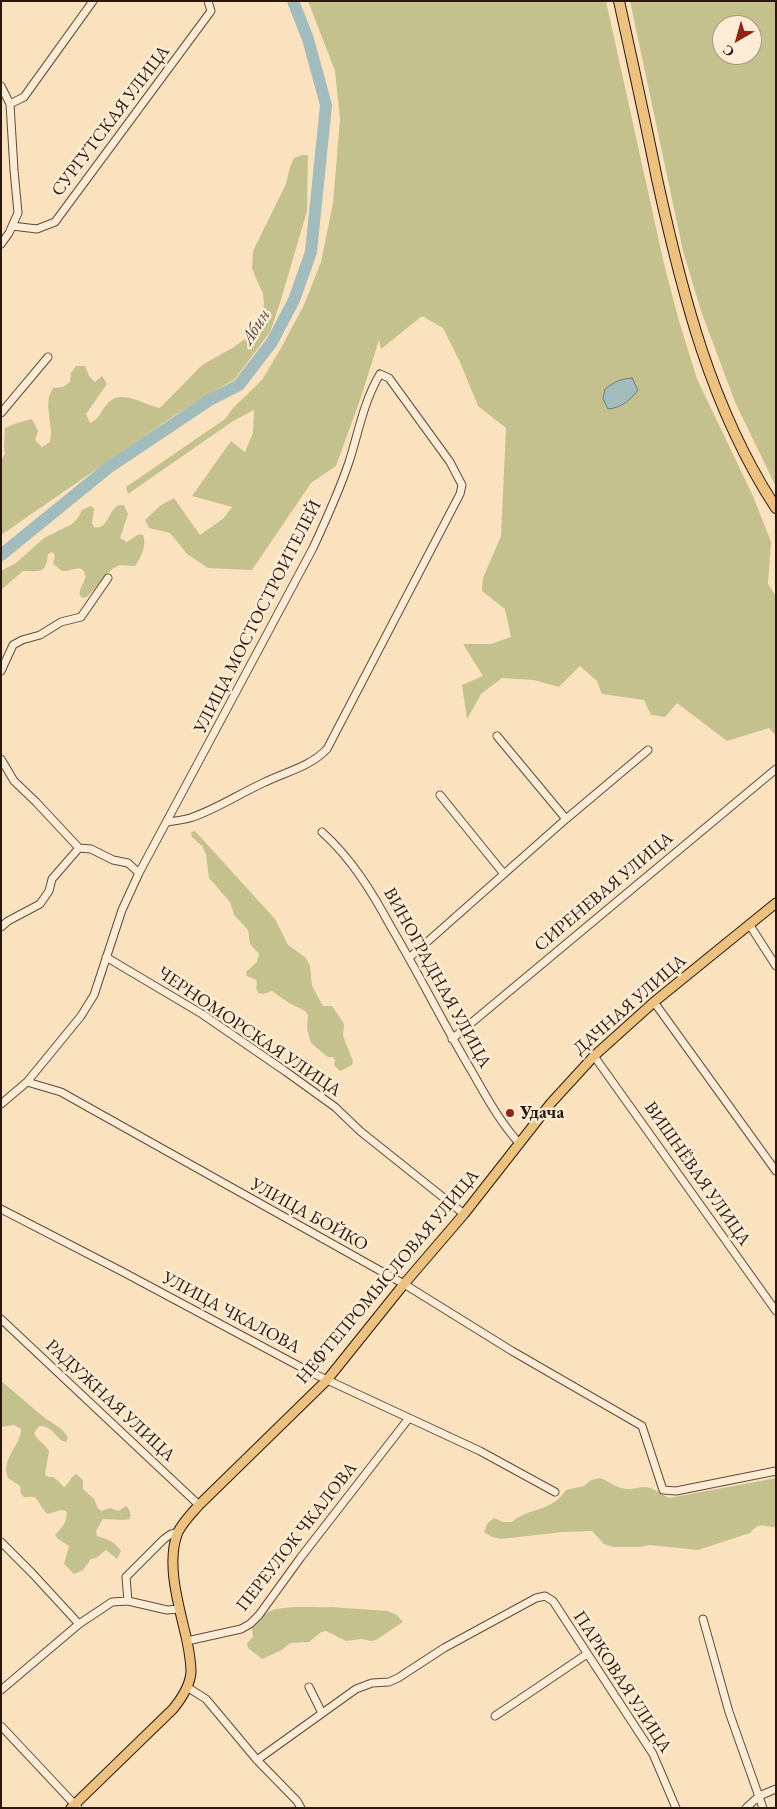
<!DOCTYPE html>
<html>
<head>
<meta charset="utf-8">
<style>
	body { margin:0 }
	#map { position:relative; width:777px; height:1809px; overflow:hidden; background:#fae2bf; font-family:"EB Garamond",serif }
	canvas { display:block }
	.frame { position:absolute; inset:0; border:2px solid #2c170d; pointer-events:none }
	.north { position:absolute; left:712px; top:15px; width:50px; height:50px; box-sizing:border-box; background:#fcecd5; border:1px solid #a99785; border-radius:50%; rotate:218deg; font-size:14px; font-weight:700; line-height:20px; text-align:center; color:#2c170d }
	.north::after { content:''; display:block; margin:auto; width:18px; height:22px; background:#8f2418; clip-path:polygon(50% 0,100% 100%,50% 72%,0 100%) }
</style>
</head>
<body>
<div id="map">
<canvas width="777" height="1809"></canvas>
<div class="frame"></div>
<div class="north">С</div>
</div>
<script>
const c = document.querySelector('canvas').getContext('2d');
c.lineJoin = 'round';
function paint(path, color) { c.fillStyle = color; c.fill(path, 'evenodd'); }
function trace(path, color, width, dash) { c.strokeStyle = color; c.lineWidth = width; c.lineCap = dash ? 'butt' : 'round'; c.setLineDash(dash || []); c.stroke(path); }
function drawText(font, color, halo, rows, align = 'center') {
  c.font = font + ' "EB Garamond",serif'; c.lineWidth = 5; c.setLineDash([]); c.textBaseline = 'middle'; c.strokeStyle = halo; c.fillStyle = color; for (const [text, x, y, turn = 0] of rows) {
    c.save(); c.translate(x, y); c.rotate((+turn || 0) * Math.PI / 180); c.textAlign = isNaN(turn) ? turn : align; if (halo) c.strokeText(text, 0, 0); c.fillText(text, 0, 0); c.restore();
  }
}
const green = new Path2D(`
	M308,1H606L664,264L679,321L697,379L753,496L771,542L768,584L776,596V736L769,728L727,741L677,703L665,717L651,715L644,700L602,694L597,681L580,666L559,687L534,680L502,678L481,694L467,719L462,685L483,676L463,644H491L511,637L505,609L482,591L483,578L501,536L506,428L478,406L460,362L443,328L422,316L381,349L379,340L361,397L336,466L311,483L252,570L208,568L187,554L170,533L149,528L145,520L161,505L174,498L200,535L224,518L232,507L192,496L231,441L245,452L253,433L254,410L233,421L128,494L126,487L225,419L233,408L262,380L281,348L304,305L321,262L333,203L340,119L335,71Z
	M630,1H776V487L735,402L701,311L683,251ZM722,25H752V55H722Z
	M302,155H308L307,211L280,303L270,332L235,379L178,413L1,535V460L5,454L4,446L5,428L14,424L32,419L38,431L35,440L42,447L50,442L51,432L48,405L49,396L53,388L63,387L70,382L71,373L76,366H85L89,376L95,382L102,376L107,384L86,414L90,423C101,418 100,411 108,403C122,388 144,405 160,408L202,365L234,347L249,336L261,323L264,304L263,294L252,269L253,251L286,184L290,167L294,158Z
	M119,505H124L128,514L120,538L127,542L139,534L143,535C147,545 141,558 135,566L120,565L112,569L88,596L84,598L80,596C78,588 87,581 85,574C82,563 70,572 63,571C59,570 57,566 53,564L55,555L52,552L48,554C46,574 41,571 23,571L1,590V571L16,563L44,538L72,524L78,518L82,510L91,506L94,509L92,523L94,527C108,531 108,510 119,505Z
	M195,831L275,919L288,945L306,958L310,966L312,986L323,1006H332L343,1022L344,1026L343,1036L353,1061L352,1065L340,1071L334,1065L335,1060L333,1057H328L311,1043L307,1029L308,1015L305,1011L289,1003L272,991L263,994L258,993L256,988L257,984L256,980L247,976L246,972L257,962L259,954L250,944L248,930L234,915L230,902L209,878L206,854L202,846L192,837L191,832Z
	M1,1381C15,1392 28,1404 41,1415C51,1423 63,1427 68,1438L66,1442C54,1439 55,1426 39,1426L34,1433C37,1440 45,1444 49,1451L45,1474L48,1477H53L57,1480L64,1487C69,1484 70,1478 76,1474L83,1480V1489L94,1499L98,1508L101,1511L110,1508L119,1511L126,1506C130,1510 131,1513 130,1519L125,1520L103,1519L96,1531L97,1536C107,1539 115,1542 121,1551L117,1559L106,1550L96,1558L91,1559L83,1570L74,1574L64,1564L69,1546L58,1539L55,1535C61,1528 69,1521 66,1511L61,1510L48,1514C41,1510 39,1498 33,1497C30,1496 27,1498 24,1497L21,1494L20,1486L8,1478C0,1459 21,1446 21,1429L14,1425L1,1427Z
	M600,1478C607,1480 612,1485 618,1487C630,1491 633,1488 643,1487C652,1486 661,1494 669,1498L776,1478V1527C763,1527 760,1521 750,1533L698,1550L650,1545L640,1547H613L604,1544L592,1531L563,1532L501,1539L492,1537L484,1532L487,1524L494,1518L503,1522H512C529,1507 551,1513 566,1490L584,1486L591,1480Z
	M331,1607L388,1611L397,1615L403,1622L376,1640L371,1641L362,1639L346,1641L326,1631L321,1632L309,1642L290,1643L282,1650L262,1659L248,1648L247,1643L253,1637L252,1629C256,1624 260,1618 265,1614C278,1604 314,1608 331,1607Z`);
const water = new Path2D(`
	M632,378L638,390C631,400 621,408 608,409L603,399L605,389C614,382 620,379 632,378Z`);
const river = new Path2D(`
	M1,555L108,468L208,401L239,385L272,342L294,300L311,252L326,105L308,39L293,1`);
const minor = new Path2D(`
	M1,86L10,104L14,170L18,213L9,233L1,244
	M10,104L24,97L93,1
	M12,226L37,229L55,222L211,11L208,1
	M1,413L48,357
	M1,671L13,645L22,640L40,635L61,622L81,617L108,578
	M497,736L566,819
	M1,759L14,781L36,802L79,848L91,849L113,860L128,863L139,873
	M440,795L504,874
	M322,832C352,859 372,892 391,927C419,974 443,1023 471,1070C486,1096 499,1121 519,1143
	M749,924L776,966
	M1,927L8,921L40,904L49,891L52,879L79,848
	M106,957L202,1014L285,1071L335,1107L360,1131L464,1214
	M409,958L566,819L648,750
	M654,1002L776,1171
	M452,1039L776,769
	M594,1056L776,1311
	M27,1082L61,1092L404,1284L512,1351L642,1426L663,1490L676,1491L776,1471
	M1,1104L27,1082L81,1016L94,995L122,910L139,873L313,548C326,520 339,492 349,462C359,431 363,403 380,374L389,378L450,462L462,485L460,494L327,749C310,767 285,772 263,783C239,794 215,810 190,818C183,820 175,821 167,822
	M1,1209L123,1272L310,1372L480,1451L555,1492
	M1,1319L199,1505
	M1,1542L32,1573L79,1624
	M128,1601L167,1610L180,1609
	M703,1619L729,1712L763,1808
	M187,1641L241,1629L250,1624L259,1615L301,1557L409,1418
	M187,1687L206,1699L257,1760L297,1801L301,1808
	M309,1687L322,1713
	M1,1690L79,1624L112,1602L128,1601L126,1577L164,1539L171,1534L178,1532
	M495,1716L587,1654
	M1,1726L78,1808
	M257,1760L356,1689L372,1683L389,1682L398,1678L444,1648L536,1598L545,1596L553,1601L653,1754L676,1808
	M746,1808L759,1796L776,1789`);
const major = new Path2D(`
	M71,1808L173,1709C182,1698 190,1686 191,1672C191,1662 189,1651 187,1641C180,1609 165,1564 178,1532C183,1522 192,1513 199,1505L327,1380L404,1284L464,1214L551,1103L594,1056L654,1002L776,903`);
const highway = new Path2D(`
	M619,1C632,60 645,119 657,179C682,293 711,409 776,508`);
const markers = [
	[510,1113,5,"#8f2418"]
];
const streetNames = [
	["СУРГУТСКАЯ УЛИЦА",111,121,-53],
	["УЛИЦА МОСТОСТРОИТЕЛЕЙ",258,617,-63],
	["СИРЕНЕВАЯ УЛИЦА",604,892,-40],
	["ВИНОГРАДНАЯ УЛИЦА",437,978,61],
	["ДАЧНАЯ УЛИЦА",630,1005,-41],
	["ЧЕРНОМОРСКАЯ УЛИЦА",249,1032,34],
	["ВИШНЁВАЯ УЛИЦА",697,1174,55],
	["УЛИЦА БОЙКО",309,1215,29],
	["НЕФТЕПРОМЫСЛОВАЯ УЛИЦА",388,1277,-50],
	["УЛИЦА ЧКАЛОВА",231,1313,28],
	["РАДУЖНАЯ УЛИЦА",110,1401,43],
	["ПЕРЕУЛОК ЧКАЛОВА",297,1537,-52],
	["ПАРКОВАЯ УЛИЦА",622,1682,57]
];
const poiNames = [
	["Удача",520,1113]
];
const waterNames = [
	["Абин",256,327,-58]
];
paint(green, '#c5c18e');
paint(water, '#a2bbbc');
trace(water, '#737976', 1);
trace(river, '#a2bbbc', 12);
trace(minor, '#604a3a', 9);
trace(major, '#2c170d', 11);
trace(highway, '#2c170d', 12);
trace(minor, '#fcecd5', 7);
trace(major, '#edc180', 9);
trace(highway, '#edc180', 10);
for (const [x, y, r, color] of markers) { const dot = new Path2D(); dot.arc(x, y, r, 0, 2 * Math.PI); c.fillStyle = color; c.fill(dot); trace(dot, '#fcecd5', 2); }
drawText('18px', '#2c170d', '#fcecd5', streetNames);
drawText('bold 18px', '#2c170d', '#fcecd5', poiNames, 'left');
drawText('italic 19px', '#55504a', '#fcecd5', waterNames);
</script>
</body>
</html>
